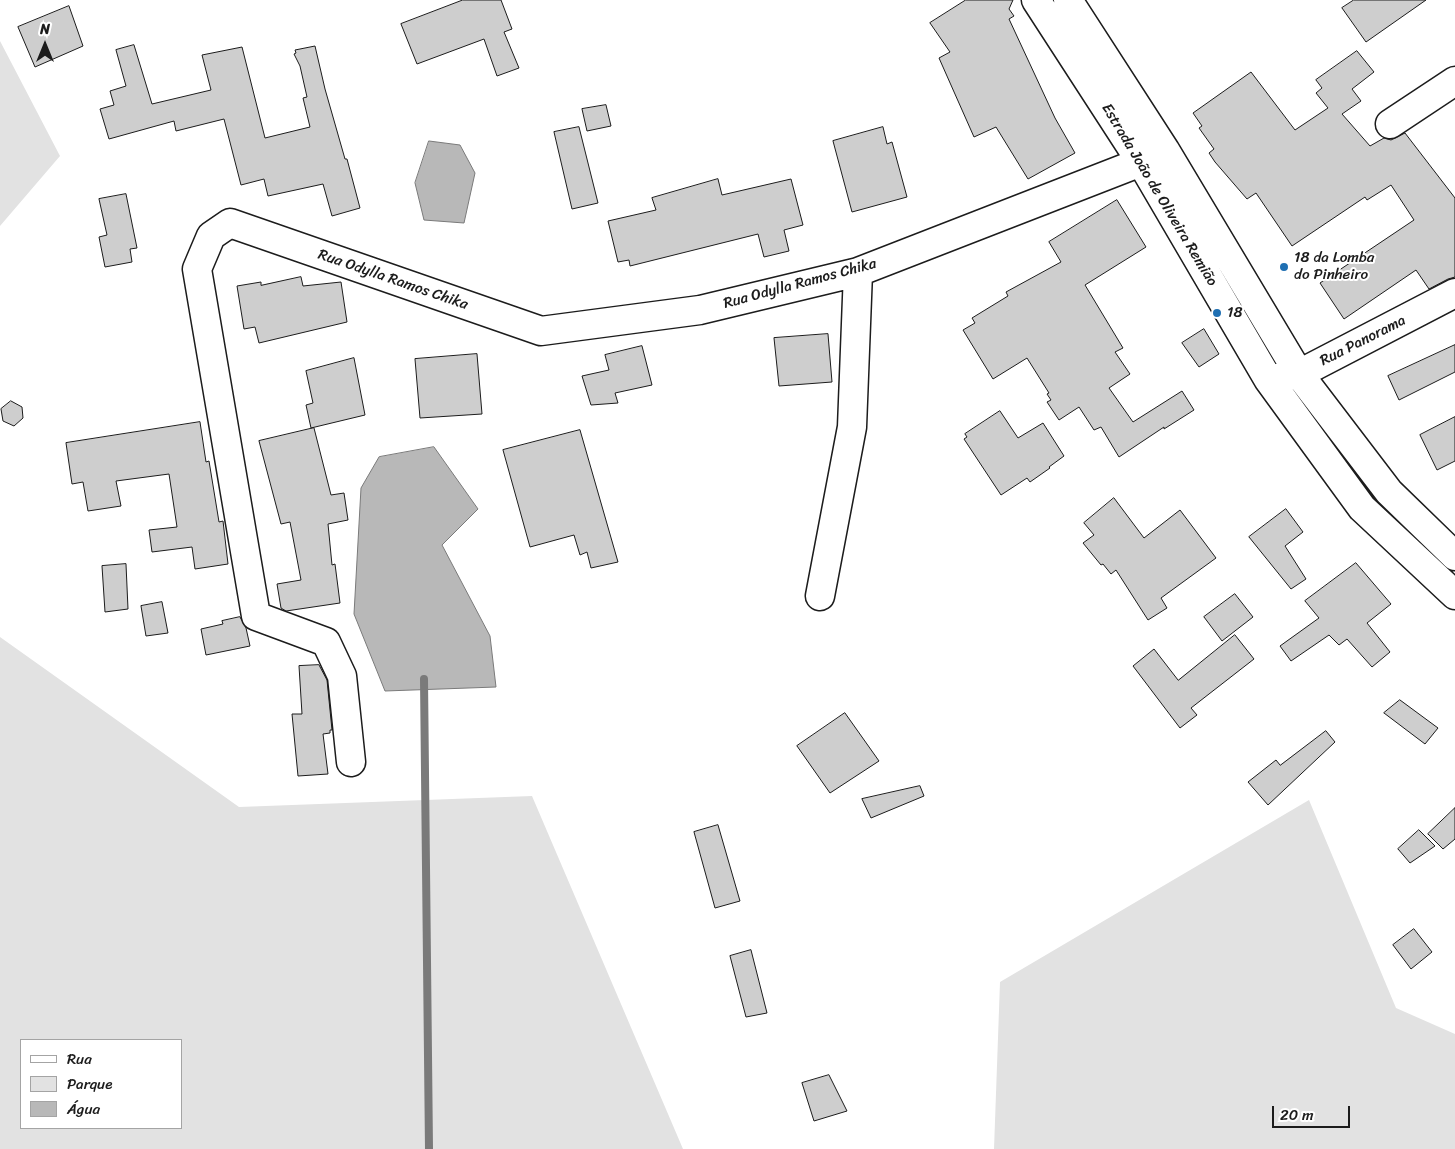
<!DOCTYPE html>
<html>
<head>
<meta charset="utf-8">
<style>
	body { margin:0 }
	#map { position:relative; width:1455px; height:1149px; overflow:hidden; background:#fff; font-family:Sriracha,sans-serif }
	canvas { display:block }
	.legend { position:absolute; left:20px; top:1039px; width:162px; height:90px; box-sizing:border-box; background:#fff; border:1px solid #a4a4a4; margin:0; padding:6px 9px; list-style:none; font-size:15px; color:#1c1c1c }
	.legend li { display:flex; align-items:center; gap:10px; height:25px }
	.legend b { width:25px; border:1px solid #a4a4a4 }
	.north { position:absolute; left:20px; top:20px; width:50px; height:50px; -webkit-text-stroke:4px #fff; paint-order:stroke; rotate:0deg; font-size:14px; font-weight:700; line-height:20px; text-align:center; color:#1c1c1c }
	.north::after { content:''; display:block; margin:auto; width:18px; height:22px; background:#1c1c1c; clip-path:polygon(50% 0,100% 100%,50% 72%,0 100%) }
	.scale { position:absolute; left:1272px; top:1106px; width:78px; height:22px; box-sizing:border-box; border:2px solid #1c1c1c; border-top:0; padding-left:6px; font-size:15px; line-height:18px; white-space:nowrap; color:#1c1c1c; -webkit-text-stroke:4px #fff; paint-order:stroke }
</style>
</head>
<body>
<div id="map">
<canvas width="1455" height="1149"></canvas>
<ul class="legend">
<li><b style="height:6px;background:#fff"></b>Rua</li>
<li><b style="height:14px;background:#e2e2e2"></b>Parque</li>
<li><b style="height:14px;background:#b8b8b8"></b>Água</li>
</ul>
<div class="north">N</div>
<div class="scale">20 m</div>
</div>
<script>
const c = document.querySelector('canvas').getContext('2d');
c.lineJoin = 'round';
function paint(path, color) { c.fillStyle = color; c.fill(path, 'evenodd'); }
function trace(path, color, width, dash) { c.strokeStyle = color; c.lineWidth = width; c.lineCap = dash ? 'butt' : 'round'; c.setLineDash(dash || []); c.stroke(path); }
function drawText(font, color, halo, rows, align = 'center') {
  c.font = font + ' Sriracha,sans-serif'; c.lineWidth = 4; c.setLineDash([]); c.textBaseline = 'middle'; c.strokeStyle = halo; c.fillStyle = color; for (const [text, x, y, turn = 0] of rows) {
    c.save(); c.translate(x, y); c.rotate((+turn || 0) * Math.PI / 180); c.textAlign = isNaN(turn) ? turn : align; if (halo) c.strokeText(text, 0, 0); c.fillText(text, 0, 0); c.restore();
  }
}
const green = new Path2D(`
	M0,41L60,156L0,226Z
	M0,637L239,807L532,796L683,1149H0ZM21,1040H181V1128H21Z
	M1309,800L1396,1008L1455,1034V1149H994L1000,982Z`);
const water = new Path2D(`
	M429,141L460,145L475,173L464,223L424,220L415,183Z
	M434,447L478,509L442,545L490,636L496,687L385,691L354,614L361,488L379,457Z`);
const stream = new Path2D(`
	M424,679L429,1149`);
const building = new Path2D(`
	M463,0H501L512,29L504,32L519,68L497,76L484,39L417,64L401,24Z
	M966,0H1013L1009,9L1014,16L1009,19L1055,118L1075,153L1028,179L996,127L974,137L939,58L950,52L930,23Z
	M1354,0H1426L1366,42L1342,8Z
	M69,6L83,46L35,67L18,27Z
	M134,45L152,104L211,90L202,55L242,47L265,138L310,127L303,98L307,97L300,66L294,54L296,53L295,50L315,46L325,89L345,159H347L360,208L332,216L323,184L268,196L264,179L241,185L224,119L176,131L174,121L109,139L100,109L114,105L110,91L126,86L116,50Z
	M1357,51L1374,72L1352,89L1361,101L1342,114L1370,146L1384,138L1391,140L1405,133L1455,198V277L1448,279L1429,289L1416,270L1344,319L1320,283L1414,220L1391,185L1367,200L1365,197L1292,246L1256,193L1247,199L1215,162L1209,153L1214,149L1199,128L1202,126L1193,113L1251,72L1295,130L1328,108L1316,93L1322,88L1316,80Z
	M606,105L611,126L587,131L582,109Z
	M579,127L598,203L572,209L554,132Z
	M883,127L887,144L892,142L907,197L852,212L833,141Z
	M718,179L722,195L791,179L803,225L784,230L789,251L764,257L758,234L630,266L629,260L618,262L608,221L656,210L652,198Z
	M126,194L137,248L130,249L132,262L105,267L99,237L107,235L99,199Z
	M1117,200L1146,247L1085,285L1123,348L1115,352L1130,374L1109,388L1133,422L1182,391L1194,410L1164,429V427L1119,457L1101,427L1094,430L1079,407L1059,420L1047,402L1051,400L1047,394L1049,393L1027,358L993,379L963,330L975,323L972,318L1008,296L1006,292L1061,262L1049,242Z
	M301,277L303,286L341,282L347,322L259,343L255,327L244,329L237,286L261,282V285Z
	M1204,329L1219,354L1199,367L1182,343Z
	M828,334L832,382L779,386L774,338Z
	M1455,345V372L1399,400L1388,376Z
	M642,346L652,385L615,393L618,403L591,405L582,376L609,370L605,355Z
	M477,354L482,414L420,418L415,359Z
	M354,358L365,415L311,428L306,405L313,403L306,371Z
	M11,401L22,407L23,418L14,426L3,421L1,409Z
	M1000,411L1018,438L1043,423L1064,456L1049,467L1050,468L1030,482L1027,478L1001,495L964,439L967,437L965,434Z
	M1455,417V461L1437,470L1420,435Z
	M200,422L206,462L209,461L219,522L223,521L228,564L195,569L192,547L152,552L149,530L177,527L169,474L116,481L121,506L88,511L83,482L72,484L66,443Z
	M314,428L331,495L344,493L348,520L328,524L332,565L335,564L340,603L286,611L281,608L277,584L301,580L290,522L281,524L259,441Z
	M580,430L618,562L591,568L587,552L580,555L574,535L530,547L503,450Z
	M1114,498L1144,538L1180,510L1216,558L1161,598L1167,608L1148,620L1116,570L1111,574L1103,564L1101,565L1083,543L1094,535L1084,523Z
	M1286,509L1303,532L1285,546L1306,579L1291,589L1249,537Z
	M1356,563L1391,604L1367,623L1390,652L1372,667L1347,639L1339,645L1329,635L1291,661L1280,646L1319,618L1305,601Z
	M126,564L128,609L105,612L102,566Z
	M1235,594L1253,617L1222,641L1204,617Z
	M162,602L168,633L146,636L141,606Z
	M240,617L246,628L250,646L206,655L201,629L223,624L222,621Z
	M1235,635L1254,659L1191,708L1197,715L1180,728L1133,666L1154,649L1178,680Z
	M319,665L327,680L332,730H330V733L323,734L328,774L298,776L292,714H302L299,666Z
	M1400,700L1438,728L1425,744L1384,713Z
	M845,713L879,761L830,793L797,746Z
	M1326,731L1335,742L1268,805L1248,782L1276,760L1280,765Z
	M920,786L924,796L871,818L862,799Z
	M1455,808V839L1443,849L1428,834Z
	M718,825L740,901L715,908L694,832Z
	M1419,830L1435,846L1410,863L1398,849Z
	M1414,929L1432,952L1411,969L1393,945Z
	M751,950L767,1013L746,1017L730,956Z
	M829,1075L847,1111L814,1121L802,1083Z`);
const minor = new Path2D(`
	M1390,124L1455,81
	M1277,378L1299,374L1455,293
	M820,596L852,427L858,272
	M351,762L342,676L326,642L256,616L197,269L211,236L230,223L541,331L700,310L858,272L1141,162`);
const major = new Path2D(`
	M1036,0L1141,162L1268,379L1362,508L1455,595
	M1068,0L1165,150L1299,374L1389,492L1455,556`);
const markers = [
	[1284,267,5,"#1f6fb2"],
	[1217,313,5,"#1f6fb2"]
];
const streetNames = [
	["Estrada João de Oliveira Remião",1159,195,59],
	["Rua Odylla Ramos Chika",393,280,19],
	["Rua Odylla Ramos Chika",800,284,-15],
	["Rua Panorama",1363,341,-27]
];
const poiNames = [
	["18 da Lomba",1294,258],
	["do Pinheiro",1294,275],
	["18",1227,313]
];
paint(green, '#e2e2e2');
paint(water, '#b8b8b8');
trace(water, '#7a7a7a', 1);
trace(stream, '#7a7a7a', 8);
paint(building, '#cecece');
trace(building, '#1c1c1c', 1);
trace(minor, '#1c1c1c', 31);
trace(major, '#1c1c1c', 31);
trace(minor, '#fff', 28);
trace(major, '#fff', 28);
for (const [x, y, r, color] of markers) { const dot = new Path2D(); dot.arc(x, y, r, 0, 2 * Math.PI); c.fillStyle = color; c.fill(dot); trace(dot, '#fff', 2); }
drawText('15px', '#1c1c1c', '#fff', streetNames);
drawText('15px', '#1c1c1c', '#fff', poiNames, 'left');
</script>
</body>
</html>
